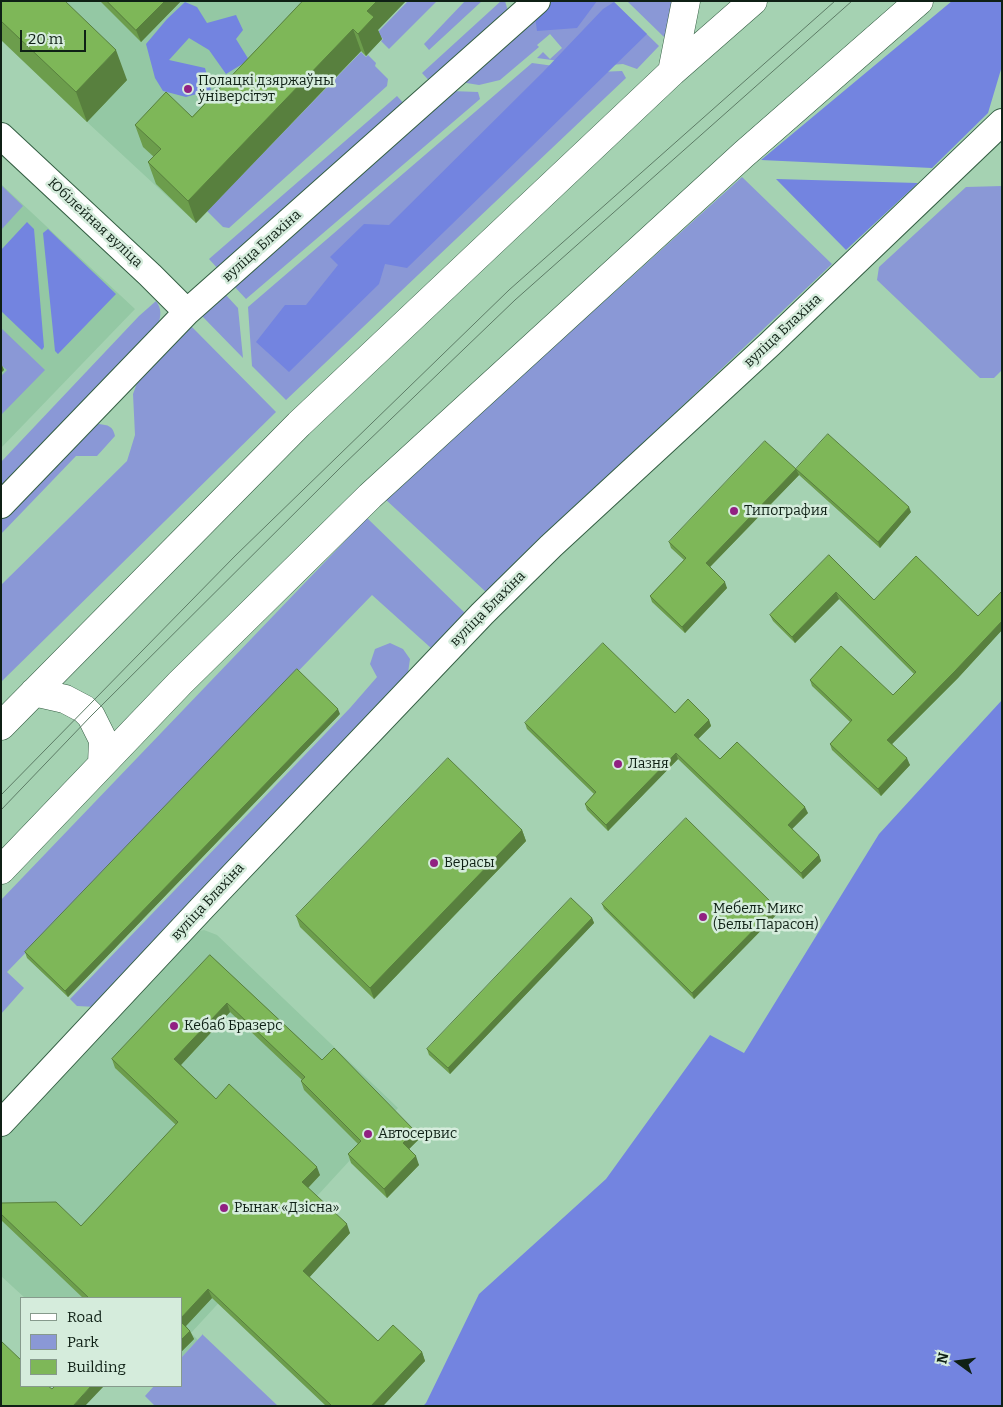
<!DOCTYPE html>
<html>
<head>
<meta charset="utf-8">
<style>
	body { margin:0 }
	#map { position:relative; width:1003px; height:1407px; overflow:hidden; background:#a5d2b2; font-family:Bitter,serif }
	canvas { display:block }
	.frame { position:absolute; inset:0; border:2px solid #0f2015; pointer-events:none }
	.legend { position:absolute; left:20px; top:1297px; width:162px; height:90px; box-sizing:border-box; background:#d5ecdc; border:1px solid #869a8c; margin:0; padding:6px 9px; list-style:none; font-size:15px; color:#0f2015 }
	.legend li { display:flex; align-items:center; gap:10px; height:25px }
	.legend b { width:25px; border:1px solid #869a8c }
	.north { position:absolute; left:933px; top:1337px; width:50px; height:50px; -webkit-text-stroke:4px #d5ecdc; paint-order:stroke; rotate:284deg; font-size:14px; font-weight:700; line-height:20px; text-align:center; color:#0f2015 }
	.north::after { content:''; display:block; margin:auto; width:18px; height:22px; background:#0f2015; clip-path:polygon(50% 0,100% 100%,50% 72%,0 100%) }
	.scale { position:absolute; left:20px; top:30px; width:66px; height:22px; box-sizing:border-box; border:2px solid #0f2015; border-top:0; padding-left:6px; font-size:15px; line-height:18px; white-space:nowrap; color:#0f2015; -webkit-text-stroke:4px #d5ecdc; paint-order:stroke }
</style>
</head>
<body>
<div id="map">
<canvas width="1003" height="1407"></canvas>
<div class="frame"></div>
<ul class="legend">
<li><b style="height:6px;background:#fff"></b>Road</li>
<li><b style="height:14px;background:#8a98d6"></b>Park</li>
<li><b style="height:14px;background:#7eb758"></b>Building</li>
</ul>
<div class="north">N</div>
<div class="scale">20 m</div>
</div>
<script>
const c = document.querySelector('canvas').getContext('2d');
c.lineJoin = 'round';
function paint(path, color) { c.fillStyle = color; c.fill(path, 'evenodd'); }
function trace(path, color, width, dash) { c.strokeStyle = color; c.lineWidth = width; c.lineCap = dash ? 'butt' : 'round'; c.setLineDash(dash || []); c.stroke(path); }
function drawText(font, color, halo, rows, align = 'center') {
  c.font = font + ' Bitter,serif'; c.lineWidth = 5; c.setLineDash([]); c.textBaseline = 'middle'; c.strokeStyle = halo; c.fillStyle = color; for (const [text, x, y, turn = 0] of rows) {
    c.save(); c.translate(x, y); c.rotate((+turn || 0) * Math.PI / 180); c.textAlign = isNaN(turn) ? turn : align; if (halo) c.strokeText(text, 0, 0); c.fillText(text, 0, 0); c.restore();
  }
}
const built = new Path2D(`
	M1,1H406L376,33L382,39L366,56L361,51L196,223L87,122L1,40Z
	M1,184L135,309L1,448Z
	M204,930L217,935L398,1108L191,1333L198,1340L181,1358V1298H25L1,1276V1138L192,933Z`);
const green = new Path2D(`
	M408,1H437L389,49L381,41L383,39L377,33Z
	M465,1H482L429,50L424,44Z
	M501,1H505L508,11L433,85L422,73Z
	M546,1H613L659,46L637,69L623,64L597,66L537,58L543,52L550,59L562,48L550,34L537,45L539,47L500,80L479,85L454,81Z
	M627,1H675L674,15L664,37Z
	M361,52L366,57L368,55L376,63L375,66L388,79L387,86L229,228L223,227L207,211Z
	M532,63L598,72L622,71L626,78L286,400L252,366L248,307Z
	M451,91L478,92L480,99L246,299L233,285Z
	M397,96L407,107L220,271L209,259Z
	M742,177L832,264L486,592L385,499Z
	M1,185L23,206L1,230Z
	M1002,186V370L994,378H980L877,280L879,267L966,187Z
	M225,294L238,308L243,358L202,316Z
	M156,301C162,309 161,316 158,325L1,491V462L139,316Z
	M191,326L276,412L1,682V585L127,461L135,435L133,394L137,383Z
	M1,328L45,370L1,415V376L7,370L1,365Z
	M99,424C108,425 113,426 115,436L97,456H76L1,534V519L90,427Z
	M367,518L465,613L431,648L372,595L7,972L24,988L1,1014V900Z
	M390,643L403,649L410,659L408,673L96,1007L77,1006L70,999L350,708L377,677L370,664L375,649Z
	M203,1334V1335L278,1406H155L145,1396L154,1386H181V1358Z`);
const forest = new Path2D(`
	M547,1H597L577,28L537,31L535,16Z
	M952,1H1002V66L988,113L932,168L761,160Z
	M185,2L197,7L207,23L236,15L243,30L236,39L249,60L226,74L209,50L189,38L169,60L205,68L211,90L186,97L163,91L155,78L146,44L167,19Z
	M614,2L647,34L407,268L385,264L379,284L289,372L256,342L285,305H306L338,265L330,257L364,224L389,225L543,72L603,9Z
	M776,179L918,183L846,250Z
	M27,222L34,229L44,347L42,350L1,311V250Z
	M48,229L116,294L58,354L55,351L43,233Z
	M1002,700V1406H423L426,1403L479,1294L606,1179L710,1035L744,1053L879,834Z`);
const minor = new Path2D(`
	M1,136L150,275L187,312
	M1,505L187,312L537,1
	M1,1123L203,907L482,614L551,546L770,344L1002,122`);
const major = new Path2D(`
	M672,72L686,1
	M34,692L65,699L84,709L91,716L103,740L102,764
	M1,726L299,424L672,72L753,1
	M1,870L180,683L370,496L744,154L919,1`);
const tram = new Path2D(`
	M1,795L235,556L509,290L835,1
	M1,810L91,716L341,467L515,300L852,1`);
const wall = new Path2D(`
	M1,1L127,80L87,122L1,40Z
	M100,1H181L141,42Z
	M303,1L378,30L382,39L366,56L361,51L196,223L156,184L148,162L154,157L143,147L135,125L192,117Z
	M796,469L911,512L880,548L799,475L710,567L727,588L685,633L652,602L650,596L684,560L671,548L669,542Z
	M829,555L874,600L978,616L1002,591V630L958,678L892,744L910,765L881,796L832,750L830,744L850,722L812,686L810,680L893,695L914,674L839,599L795,643L773,621L770,615Z
	M675,713L709,720L711,726L698,739L720,759L808,813L792,829L819,855L821,861L803,879L678,759L608,831L587,810L585,804L594,794L527,729L525,723Z
	M340,714L68,997L27,958L25,952Z
	M522,830L526,841L374,999L300,927L296,916Z
	M602,904L778,913L694,999L604,909Z
	M592,918L594,923L450,1074L429,1055L427,1049Z
	M210,955L322,1060L419,1139L409,1149L419,1165L387,1198L351,1163L348,1154L358,1144L304,1090L301,1081L302,1080L230,1012L181,1065L216,1099L320,1175L308,1188L350,1233L309,1277L378,1341L422,1352L425,1361L383,1406H326L212,1298L186,1326L190,1331L194,1339L181,1352V1298H83L1,1220V1203L81,1226L176,1125L115,1068L112,1059Z`);
const shadedWall = new Path2D(`
	M165,1H181L141,42L136,30Z
	M377,1H406L378,30L382,39L366,56L358,34L367,11Z
	M353,29L361,51L196,223L188,201Z
	M116,50L127,80L87,122L76,92Z
	M1,363L4,370L1,373Z
	M796,469L799,475L708,569L706,563Z
	M909,507L911,512L880,548L878,542Z
	M725,582L727,588L685,633L682,627Z
	M836,592L839,599L795,643L792,637Z
	M1002,621V630L958,678L890,746L887,740Z
	M338,709L340,714L68,997L65,991Z
	M709,720L711,726L696,741L694,735Z
	M676,753L678,759L608,831L606,825Z
	M907,758L910,765L881,796L878,789Z
	M805,807L808,813L790,831L788,825Z
	M522,830L526,841L374,999L370,988Z
	M819,855L821,861L803,879L801,873Z
	M776,907L778,913L694,999L692,993Z
	M592,918L594,923L450,1074L448,1068Z
	M227,1003L230,1012L178,1068L174,1059Z
	M415,1131L419,1139L406,1152L403,1143Z
	M416,1156L419,1165L387,1198L384,1189Z
	M317,1167L320,1175L305,1191L302,1182Z
	M347,1224L350,1233L307,1280L303,1271Z
	M208,1289L212,1298L183,1329L181,1325V1318Z
	M190,1331L194,1339L181,1352V1340Z
	M422,1352L425,1361L383,1406H371Z
	M91,1386H104L85,1406H73Z`);
const building = new Path2D(`
	M1,1H65L116,50L76,92L1,21Z
	M107,1H165L136,30Z
	M303,1H377L367,11L374,17L358,34L353,29L188,201L148,162L161,149L135,125L166,92L192,117Z
	M828,434L909,507L878,542L796,469Z
	M765,441L796,469L706,563L725,582L682,627L650,596L686,558L669,542Z
	M829,555L874,600L916,556L978,616L1002,591V621L955,671L887,740L907,758L878,789L830,744L852,720L810,680L841,646L893,695L916,672L836,592L792,637L770,615Z
	M603,643L675,713L688,699L709,720L694,735L720,759L737,742L805,807L788,825L819,855L801,873L676,753L606,825L585,804L596,792L525,723Z
	M297,669L338,709L65,991L25,952Z
	M448,758L522,830L370,988L296,916Z
	M686,818L776,907L692,993L602,904Z
	M571,898L592,918L448,1068L427,1049Z
	M210,955L322,1060L334,1048L415,1131L403,1143L416,1156L384,1189L348,1154L361,1141L301,1081L305,1077L227,1003L174,1059L216,1099L229,1084L317,1167L302,1182L347,1224L303,1271L378,1341L393,1325L422,1352L371,1406H332L208,1289L181,1318V1298H89L1,1214V1203L56,1202L81,1226L178,1122L112,1059Z
	M181,1322L190,1331L181,1340Z
	M1,1341L21,1360V1386H48L52,1389L55,1386H91L73,1406H1Z`);
const markers = [
	[188,89,5,"#912182"],
	[734,511,5,"#912182"],
	[618,764,5,"#912182"],
	[434,863,5,"#912182"],
	[703,917,5,"#912182"],
	[174,1026,5,"#912182"],
	[368,1134,5,"#912182"],
	[224,1208,5,"#912182"]
];
const poiNames = [
	["Полацкі дзяржаўны",198,81],
	["ўніверсітэт",198,97],
	["Типография",744,511],
	["Лазня",628,764],
	["Верасы",444,863],
	["Мебель Микс",713,909],
	["(Белы Парасон)",713,925],
	["Кебаб Бразерс",184,1026],
	["Автосервис",378,1134],
	["Рынак «Дзісна»",234,1208]
];
const streetNames = [
	["Юбілейная вуліца",95,223,43],
	["вуліца Блахіна",262,246,-42],
	["вуліца Блахіна",783,331,-43],
	["вуліца Блахіна",488,609,-45],
	["вуліца Блахіна",208,902,-47]
];
paint(built, '#94c8a4');
paint(green, '#8a98d6');
paint(forest, '#7384e0');
trace(minor, '#345e43', 28);
trace(major, '#345e43', 29);
trace(minor, '#fff', 26);
trace(major, '#fff', 28);
trace(tram, '#5d7c66', 1);
paint(wall, '#6c9d4c');
paint(shadedWall, '#58803e');
paint(building, '#7eb758');
trace(building, '#58803e', 1);
for (const [x, y, r, color] of markers) { const dot = new Path2D(); dot.arc(x, y, r, 0, 2 * Math.PI); c.fillStyle = color; c.fill(dot); trace(dot, '#d5ecdc', 2); }
drawText('14px', '#0f2015', '#d5ecdc', poiNames, 'left');
drawText('14px', '#0f2015', '#d5ecdc', streetNames);
</script>
</body>
</html>
